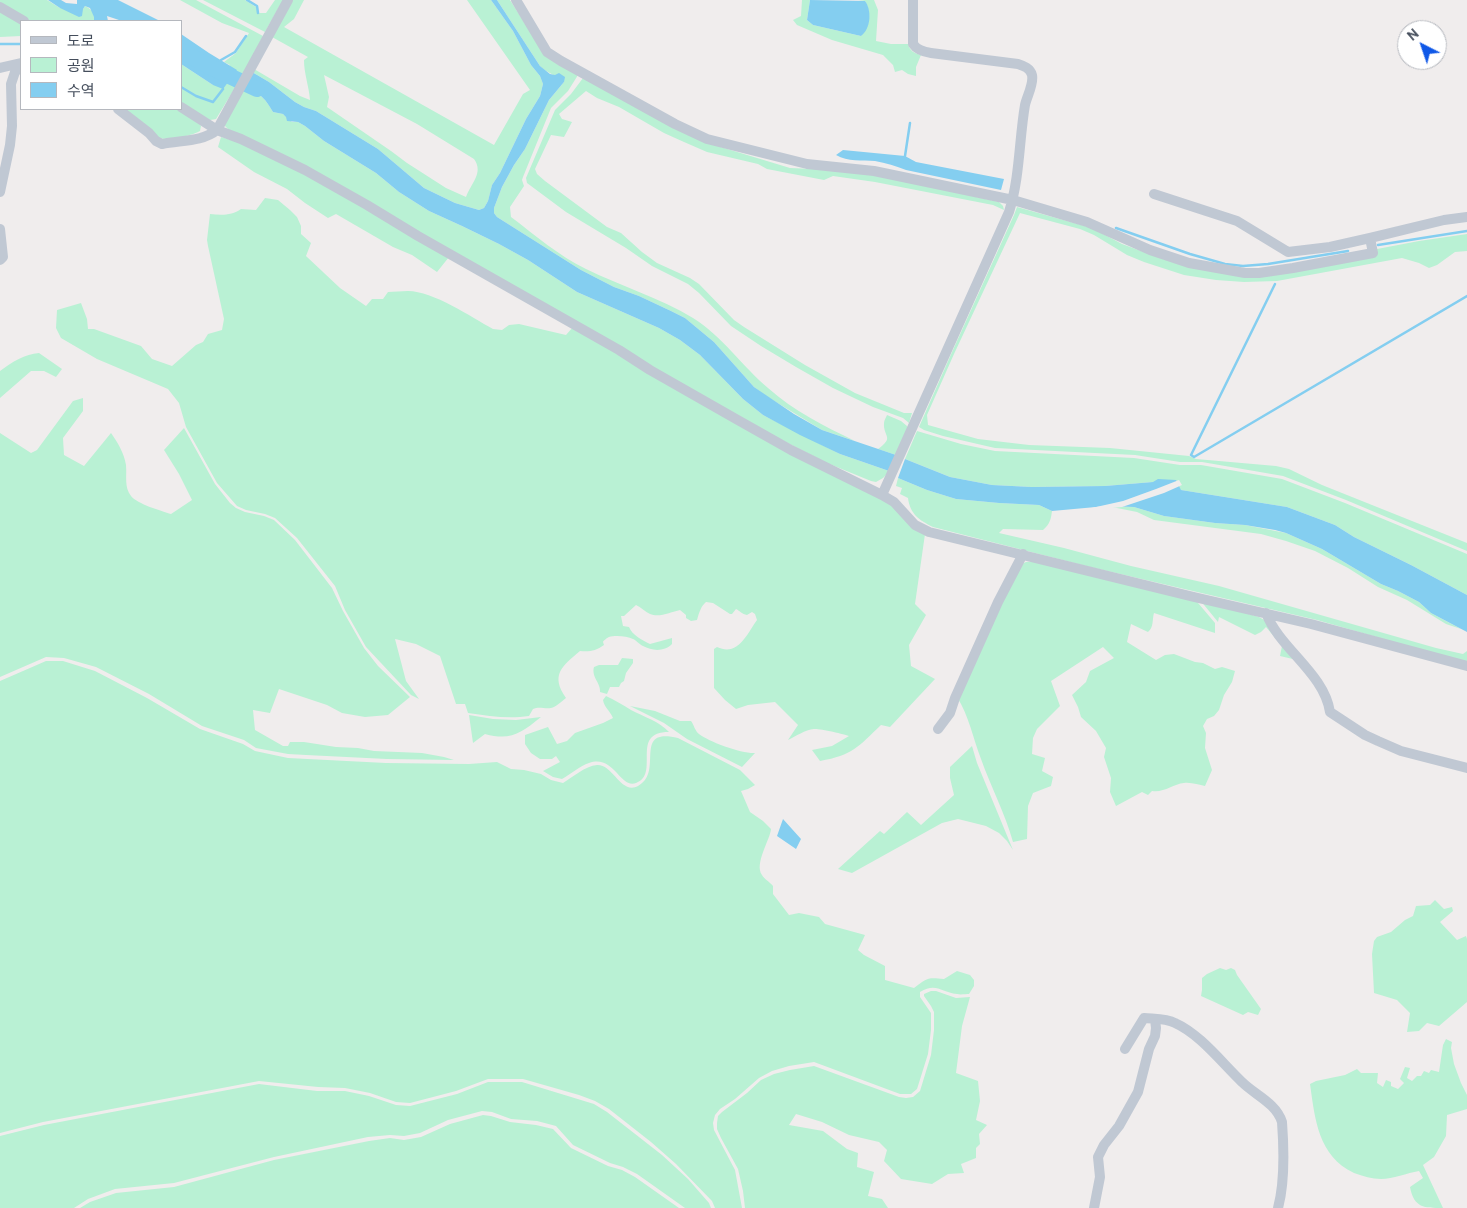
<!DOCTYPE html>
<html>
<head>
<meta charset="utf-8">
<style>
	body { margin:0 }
	#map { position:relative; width:1467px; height:1208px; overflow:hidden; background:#f0eded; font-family:Cabin,"Noto Sans KR",sans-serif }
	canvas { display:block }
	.legend { position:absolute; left:20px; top:20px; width:162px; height:90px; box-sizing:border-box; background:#fff; border:1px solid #b5b8be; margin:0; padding:6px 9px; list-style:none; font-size:15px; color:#454e5c }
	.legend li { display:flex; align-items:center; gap:10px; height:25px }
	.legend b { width:25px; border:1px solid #b5b8be }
	.north { position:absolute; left:1397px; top:20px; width:50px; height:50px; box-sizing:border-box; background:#fff; border:1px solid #b5b8be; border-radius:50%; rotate:319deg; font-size:14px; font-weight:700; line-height:20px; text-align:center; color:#454e5c }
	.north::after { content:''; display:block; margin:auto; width:18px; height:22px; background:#1058e7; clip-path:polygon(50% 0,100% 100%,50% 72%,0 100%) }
</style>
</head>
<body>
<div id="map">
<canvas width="1467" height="1208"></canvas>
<ul class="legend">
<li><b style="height:6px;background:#c0c8d3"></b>도로</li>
<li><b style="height:14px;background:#b9f1d4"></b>공원</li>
<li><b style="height:14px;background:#84cef0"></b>수역</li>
</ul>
<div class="north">N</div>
</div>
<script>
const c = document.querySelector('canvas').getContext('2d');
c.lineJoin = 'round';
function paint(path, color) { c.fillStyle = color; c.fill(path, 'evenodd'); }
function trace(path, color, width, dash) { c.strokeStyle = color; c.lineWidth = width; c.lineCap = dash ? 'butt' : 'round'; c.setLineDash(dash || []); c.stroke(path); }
const green = new Path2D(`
	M0,0H47L60,8L83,9L85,6C92,9 95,14 94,21H30L0,4Z
	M180,0H196L263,36L244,73L216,119L210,120L181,103V64L213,85L230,65L224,62L236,53L249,33L222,23Z
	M203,0H245L256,7L258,13H266L275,0H283L265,32Z
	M292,0H304L294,19L284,27L494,145L523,94L530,90L467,0H491L513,31L531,65L540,76L543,84L540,96L526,119L500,173L492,185L488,201L484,208L479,210L455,203L424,188L378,149L316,111L304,107L295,102L269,82L252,72L254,69L300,96L310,100C309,86 304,74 304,60L308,57L272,37ZM324,75L417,124L474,159C484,173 471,183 466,197L446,188L407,163L391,151L327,107L329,97Z
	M497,0H510L531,33L578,75L568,91L551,108L523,177L522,180L524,186L510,207L511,217C535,235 559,256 586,269C621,286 660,298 693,318C722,336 742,366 768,388C794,411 824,426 855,441L822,430L766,396L754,387L714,342L685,318L671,311L639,296L614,287L581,270L497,217L494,213V208L502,187L514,165L525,149L549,100L564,82C556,75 547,73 540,66Z
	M802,0H810L807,20L813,25L861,36C870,25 872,14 865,1L858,0H874L878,10L876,41L891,44H908C910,51 914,53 921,55L916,67V76L908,74L902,70L895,72L893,65L883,55L832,40L797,25L793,20L801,16Z
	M0,10L21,22V36L0,37Z
	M583,78L701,141L790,168L837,170L873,174L999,202L1003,206L1004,210L993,205L875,182L833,176L824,180L767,169L758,164L707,152L684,142L664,133L619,107L597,98L586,91L559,114L562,119L572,122L564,137L551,135L535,169L537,174L545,181L607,227L621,233L642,252L657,263L690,278L699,284L734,320L744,327L805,365L855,393L904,413H912L909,423L903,418L873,407L833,388L796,367L761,346L731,326L699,293L688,284L652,266L626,248L566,212L527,183L526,178L555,110L571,94Z
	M243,89C260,92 264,97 273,112L283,114L292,122H298L305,126L324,141L376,173L399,192L429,211L462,226L499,244L528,260L577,292L659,328L680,340L700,355L743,399L763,415L840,454L889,471L888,475H886L883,478L876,482L871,481L827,463L774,436L230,131L224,125Z
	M123,109H178L198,122L201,126L200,131C191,136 167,141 158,138Z
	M221,137L241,143L304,171L449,257L437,272L412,255L393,247L336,214L328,218L305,203L287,189L254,172L218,147Z
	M265,198L278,200L290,210L297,217L301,226V234L311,243L306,256L340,288L366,306L372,299H383L388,292C394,292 401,291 408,291C433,291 471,317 493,329L502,330L509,325L519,324L566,335L573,327L885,499L925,534L915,604L926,615L909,645L911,666L935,679L890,727L881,725C858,747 853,755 820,761L812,750L832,746L849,736C845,734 817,728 814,729C805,730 796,736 788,740L798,725L775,702L748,705L736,709L725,700L714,688V649L717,647C738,657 747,634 757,620L755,614L752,612L747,615C742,614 740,611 736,609L732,614H730L713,603L706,602C701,606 699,613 697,620L691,621L686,618V615L680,610C671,612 659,618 650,614C645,612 641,607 636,605L624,616H621L623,626L629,627C632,635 642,640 650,644L672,638V644C664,652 652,651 643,646C639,644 636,640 633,639C627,636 615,635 609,637C608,637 603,641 603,642L604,645C596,651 589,652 580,651C562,666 550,675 566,698C562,701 556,707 551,708C544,709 539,706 533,709L529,716C508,719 489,716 468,713L465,704H456L440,656L416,644L395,639L406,681L419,699L411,695L366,647L345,610L335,586L297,538L275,518L265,514L246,510L237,506L217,483L186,427L179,403L168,389L97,359L61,338L56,328L57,310L81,303L87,319L88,329H94L141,346L152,359L172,366L196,345L203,342L208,334L222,330L224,319L208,246L207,240L210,214C220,215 232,216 241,209L256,210Z
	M1017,207L1092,228L1122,244L1163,259L1241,275L1419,241L1467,234V251L1455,252L1437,265L1429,268L1419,263L1402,258L1277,281L1244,282L1216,280L1184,275L1144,262L1127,255L1094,235L1080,229L1020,213L954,354L927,415L928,425L978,439L1029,445L1110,448L1189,456L1196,459L1276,466L1289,469L1322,485L1467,543V551L1346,500L1283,476L1202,462H1180L1135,455L995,448L943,436L924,430L919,427L952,352L1014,215Z
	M39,353L62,369L56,377L44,371H31L0,398V371C12,362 25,354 39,353Z
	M83,398V411L63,438L64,455L84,466L111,433C118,443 124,453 126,465C127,476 124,487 131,496C137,504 162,511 171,514L192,500L179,474L164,450L184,428L215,484L230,503L236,508L245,512L264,516L274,520L295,540L332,588L343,611L364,648L378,666L410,697L388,715L365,717L342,713L327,705L279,689L270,713L253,710L255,730L283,746H288L290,742H304L336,747L358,748L374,751L422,753L444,757L454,760L387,759L306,755L288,754L256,748L244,740L202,726L149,694L96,667L64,658L46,657L0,677V433L31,453L37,450L73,401Z
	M887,415L901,421L907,426L908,430L896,455L878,449C895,437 883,437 884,423C884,420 886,418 887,415Z
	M917,431L961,444L995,451L1134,458L1180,465H1201L1282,479L1345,503L1467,554V595L1411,565L1354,537L1335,525L1287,507L1181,490L1153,482L1105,486L1032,487L992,485L950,477L905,459Z
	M898,478L927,490L956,499L999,503L1039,505L1052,511C1051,519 1050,524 1043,530L1003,529L999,533L1064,548L1131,566L1219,586L1436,648L1463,654L1467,651V663L1317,620L1086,566L933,527C919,520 910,514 908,498L900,494L902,488L896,486Z
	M1107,506L1134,507L1164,516L1215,523L1245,525L1286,533L1322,549L1381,584L1398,591L1419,602L1431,613L1461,629L1446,624L1407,600L1378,587L1348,568L1315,551L1286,541L1261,534L1154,520L1137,512Z
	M1039,561L1193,597L1215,623V633L1154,613C1152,620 1154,627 1148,632L1131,624L1127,642L1156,660L1165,655L1174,654L1195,662L1203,663L1215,669L1222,667L1235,671L1232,682L1224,695L1219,710L1214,716L1207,719L1203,726L1206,733L1205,748L1212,770L1205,786C1199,785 1191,782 1184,783C1173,784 1164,793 1152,791L1148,795L1142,792L1116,806L1110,792L1111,778L1104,757L1106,748L1096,731L1081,717L1078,707L1072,695L1086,682L1090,671L1114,658L1103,647L1051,681L1060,706L1037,729L1033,738L1032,754L1045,758L1042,771L1053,777L1051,786L1033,793L1028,806L1027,839L1013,842C1005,813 991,787 981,759C973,738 969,716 957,697L1020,565L1026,562Z
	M1200,600L1259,617L1266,621L1297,660L1280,656L1282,646L1266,627L1261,632L1255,635L1219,617L1218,622Z
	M622,658L633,659V663L626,673L624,681L621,683L619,687H610L607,694L600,692C601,683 591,677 594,667L599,665H618Z
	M46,661H63L95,671L147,698L200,729L243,744L255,751L288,758L386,763L469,764L497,762L511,769L524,770L541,774L551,780L563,783C573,777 585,766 597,765C613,764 621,795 638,786C665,772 631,727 678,738L740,770L755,785L748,789L741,791L750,812L763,821L771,829C770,840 754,864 762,875C764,879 770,882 773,886V894L789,915L799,913L819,917L825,924L865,935L858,950L864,955L885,966V980L914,988C927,978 927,977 944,979L957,971L970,975L974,980V986L969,994C966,994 960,995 957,994C941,992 936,982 920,992V997L931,1013V1030L928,1054L917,1089L911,1094H900L814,1062L789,1066L772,1071L759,1078L735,1099L720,1109L715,1115L713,1123L714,1130L735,1170L742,1208H715L712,1201L676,1164L651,1142L609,1109L595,1101L579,1095L523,1079H488L456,1091L410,1103L396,1102L370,1093L345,1088L318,1087L259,1081L43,1122L0,1133V681Z
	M606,696C615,700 623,705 631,710C644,717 659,721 669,732C629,732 661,774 636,783C620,789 614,754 589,763C580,766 571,774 562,779L553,777L543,771L560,762L556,756L552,759H540L531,753L525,744V735L548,727L557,744L567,741L575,733L603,723L613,718C610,711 604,707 603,700Z
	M630,706L655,711L680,721H691C694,725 695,731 699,734C709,742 743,754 755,753L742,767L687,739L664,723Z
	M469,715L493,719L516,720L541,717C521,733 511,741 485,734L473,743Z
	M972,746L977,763L1013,850L1007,841L999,833L986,826L958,819L942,823L852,873L838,869L880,831L884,834L907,812L921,825L954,795L950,778V767Z
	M1435,900L1444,909L1452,907L1453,911L1440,922L1457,940L1466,936L1467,939V1002L1439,1026L1427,1023L1419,1031L1407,1032L1410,1013L1397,1000L1374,993L1372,954L1374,941L1377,937L1391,932L1405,920L1413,916L1416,906L1430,905Z
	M1220,968L1226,970L1231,968L1235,970L1237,975L1261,1009L1258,1015L1248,1012L1243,1015L1201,996L1202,990V978L1207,974Z
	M931,991H936L956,998L970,997L962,1026L956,1073L978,1081L980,1101L976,1120L987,1125L979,1134L980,1144L976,1148V1158L961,1164L964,1173L948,1174L932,1184L901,1179L884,1161L887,1150L879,1142L849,1135L822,1122L796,1114L789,1125L823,1131L847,1149L858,1153L857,1167L874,1172L868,1196L882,1199L888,1208H745L743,1191L738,1169L721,1138L717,1129V1123L718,1116L722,1112L747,1093L761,1080L774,1074L790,1070L814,1066L899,1097L906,1098L913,1097L920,1091L931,1055L934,1030V1012L931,1006L924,996V994Z
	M1446,1039L1452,1042L1451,1048L1454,1064L1461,1083L1467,1095V1109L1447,1115L1446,1136L1434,1157L1423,1165L1443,1208C1424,1208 1414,1208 1410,1187L1423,1178L1419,1171C1407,1173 1393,1179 1381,1179C1372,1179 1363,1176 1354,1173C1318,1156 1315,1119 1310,1084L1316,1081L1345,1075L1357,1069L1361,1073H1378L1377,1083L1383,1087L1386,1080L1391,1082V1086L1398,1089L1404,1083L1400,1079L1405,1067L1410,1068L1407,1078L1412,1081L1417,1076H1421L1424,1071L1429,1073L1431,1070L1439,1072L1443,1045Z
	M488,1082H522L594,1104L607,1112L662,1155L688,1179L709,1203L711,1208H685L637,1174L623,1167L610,1163L573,1145L556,1126L537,1121L511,1119L492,1112L482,1111L448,1120L420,1133L404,1136L390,1135L368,1137L274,1157L174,1183L115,1189L88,1199L74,1208H0V1136L44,1125L259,1084L317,1091H345L369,1096L396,1105L410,1106L457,1094Z
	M483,1115L491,1116L510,1122L536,1125L553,1129L571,1148L608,1166L622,1170L635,1177L679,1208H80L90,1202L116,1193L174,1187L274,1160L369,1141L390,1138L404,1140L421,1137L450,1124Z`);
const water = new Path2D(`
	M48,0H61L66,3L77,4V0H118L160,21H122L107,16L108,21H94V17L90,8L85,6L83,9L82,16L79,17L60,8Z
	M491,0H497L540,66L550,74L555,75L559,73L565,77L564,82L549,100L525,149L514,165L502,187L494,208V213L497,217L581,270L614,287L639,296L671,311L685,318L714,342L754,387L794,414L822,430L896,455L889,471L840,454L800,435L763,415L743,399L700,355L680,340L659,328L577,292L528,260L499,244L462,226L429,211L399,192L376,173L324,141L305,126L298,122L287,121L286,117L283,114L273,112C264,97 260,92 243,89L252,72L269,82L295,102L304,107L316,111L378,149L424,188L455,203L479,210L484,208L488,201L492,185L500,173L526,119L540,96L543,84L540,76L531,65L513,31Z
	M810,0L865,1C872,10 871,29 861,36L813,25L807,20Z
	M181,34L209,53L237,70L223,89L213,85L181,64Z
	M843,150L905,156L916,162L1004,179L1001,190L906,170C896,166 886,163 875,161C862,160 848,162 836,155Z
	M905,459L950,477L992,485L1032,487L1105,486L1153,482L1158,479L1176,480L1181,490L1287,507L1335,525L1354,537L1411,565L1467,595V632L1431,613L1419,602L1398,591L1381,584L1322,549L1286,533L1275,530L1245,525L1215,523L1164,516L1134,507L1107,506L1052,511L1039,505L999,503L956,499L927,490L898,478Z
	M783,819L801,839L796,849L777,836Z`);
const pier = new Path2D(`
	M1179,480L1182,485L1164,493L1122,507L1078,511L1123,501L1156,489Z`);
const stream = new Path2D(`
	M247,0L257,6L258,13
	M0,44H21
	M221,60L235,52L246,36
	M181,87L196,96L213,102L223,89
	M905,156L910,123
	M1116,228L1190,254L1225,264L1243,266L1268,264L1348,251
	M1378,245L1467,231
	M1275,284L1191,455L1194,457L1467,296`);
const river = new Path2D(`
	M181,51L208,66L257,89`);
const minor = new Path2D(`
	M516,0L547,52L561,61L675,124L707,139L807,164L874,171L1013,200L1087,222L1150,250L1189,263L1245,273H1259L1293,268L1373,253L1370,238
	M0,7L24,21
	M0,68L21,63
	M181,107L217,130L241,139L305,170L367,205L418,236L619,350L650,370L736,419L791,450L882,495L894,502L915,525L929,532L1194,597L1311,624L1467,666
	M118,109L149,133L156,141L162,144C180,140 202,142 217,130L288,0
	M0,192L10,145L12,126L11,84L15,72L21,67
	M1154,194L1237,221L1288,252L1330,247L1370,238L1444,220L1467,217
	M0,229L3,257L0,260
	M882,495L1009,212C1020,177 1019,140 1025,105C1027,96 1034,84 1032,75C1030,68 1024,66 1018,64L931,53C924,52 917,50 913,44V0
	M1266,613C1280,649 1324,673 1330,712L1365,735L1378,741L1401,751L1467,768
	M938,729L950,713L955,698L998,602L1023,554
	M1125,1049L1144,1018C1154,1019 1166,1018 1175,1023C1200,1034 1222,1063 1242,1082C1255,1095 1276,1103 1282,1122C1284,1149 1285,1182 1278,1208
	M1094,1208L1100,1177L1098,1157L1104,1145L1119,1126L1138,1092L1149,1049L1155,1036L1156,1028L1155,1019`);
paint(green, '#b9f1d4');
paint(water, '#84cef0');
paint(pier, '#f0eded');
trace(stream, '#84cef0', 2.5);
trace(river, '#84cef0', 16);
trace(minor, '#c0c8d3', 10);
</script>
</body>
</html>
